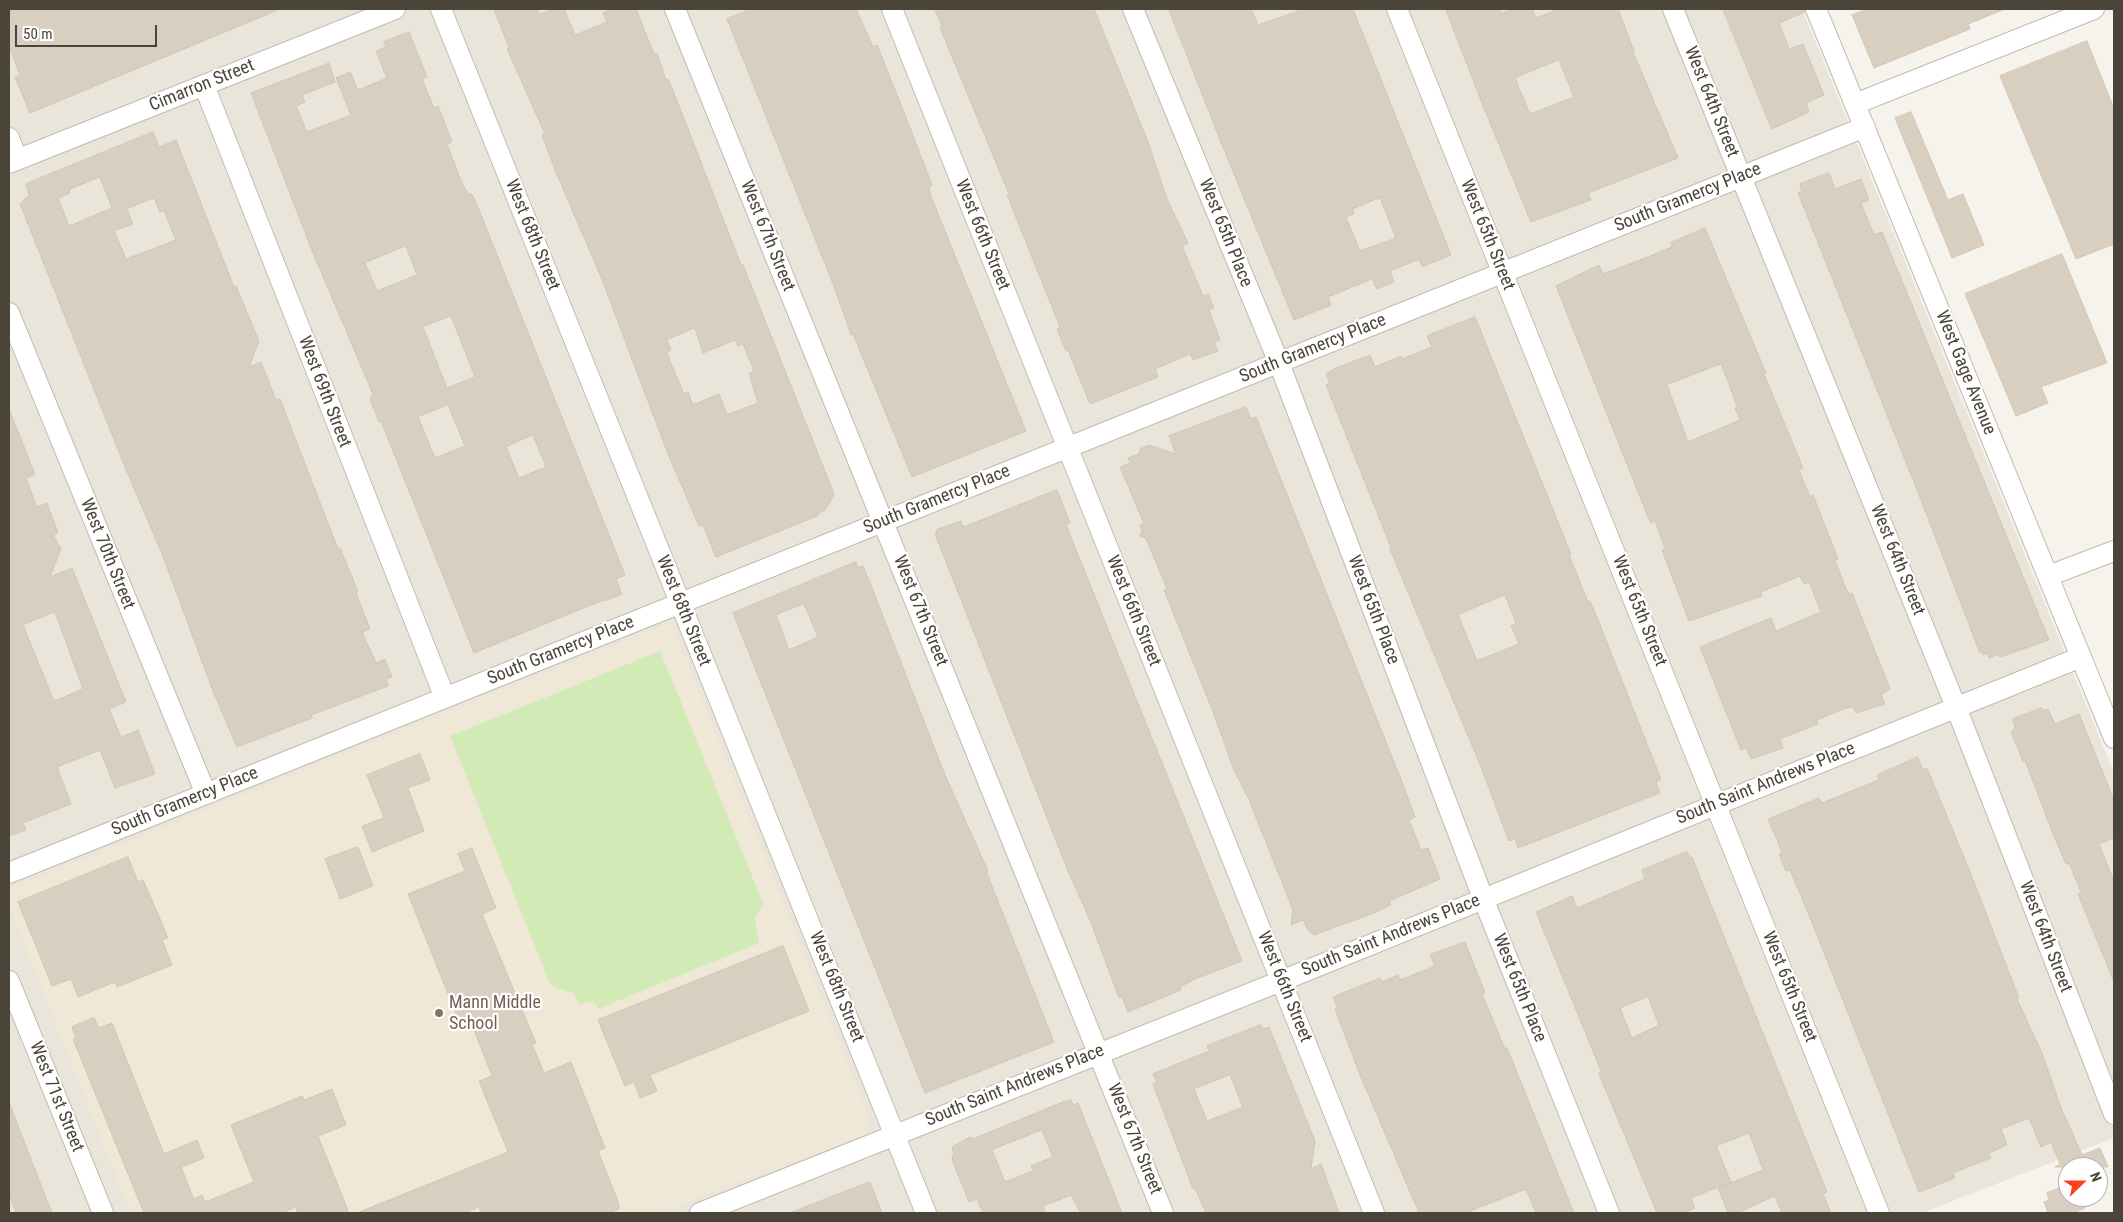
<!DOCTYPE html>
<html>
<head>
<meta charset="utf-8">
<style>
	body { margin:0 }
	#map { position:relative; width:2123px; height:1222px; overflow:hidden; background:#f6f3ec; font-family:"Roboto Condensed",sans-serif }
	canvas { display:block }
	.frame { position:absolute; inset:0; border:10px solid #4b4439; pointer-events:none }
	.north { position:absolute; left:2058px; top:1157px; width:50px; height:50px; box-sizing:border-box; background:#fff; border:1px solid #b7b4b0; border-radius:50%; rotate:68deg; font-size:14px; font-weight:700; line-height:20px; text-align:center; color:#4b4439 }
	.north::after { content:''; display:block; margin:auto; width:18px; height:22px; background:#fc3f1d; clip-path:polygon(50% 0,100% 100%,50% 72%,0 100%) }
	.scale { position:absolute; left:15px; top:25px; width:142px; height:22px; box-sizing:border-box; border:2px solid #4b4439; border-top:0; padding-left:6px; font-size:15px; line-height:18px; white-space:nowrap; color:#4b4439; -webkit-text-stroke:4px #fff; paint-order:stroke }
</style>
</head>
<body>
<div id="map">
<canvas width="2123" height="1222"></canvas>
<div class="frame"></div>
<div class="north">N</div>
<div class="scale">50 m</div>
</div>
<script>
const c = document.querySelector('canvas').getContext('2d');
c.lineJoin = 'round';
function paint(path, color) { c.fillStyle = color; c.fill(path, 'evenodd'); }
function trace(path, color, width, dash) { c.strokeStyle = color; c.lineWidth = width; c.lineCap = dash ? 'butt' : 'round'; c.setLineDash(dash || []); c.stroke(path); }
function drawText(font, color, halo, rows, align = 'center') {
  c.font = font + ' "Roboto Condensed",sans-serif'; c.lineWidth = 4.5; c.setLineDash([]); c.textBaseline = 'middle'; c.strokeStyle = halo; c.fillStyle = color; for (const [text, x, y, turn = 0] of rows) {
    c.save(); c.translate(x, y); c.rotate((+turn || 0) * Math.PI / 180); c.textAlign = isNaN(turn) ? turn : align; if (halo) c.strokeText(text, 0, 0); c.fillText(text, 0, 0); c.restore();
  }
}
const residential = new Path2D(`
	M9,9H1802L2114,773V1138L1922,1213H9Z`);
const education = new Path2D(`
	M671,622L870,1120L865,1135L658,1213H131L9,906V889Z`);
const green = new Path2D(`
	M660,651L763,903L755,918L759,943L598,1009L594,1001L579,1004L573,993L551,986L450,736Z`);
const building = new Path2D(`
	M9,9H280L30,113L15,77L20,75L9,46Z
	M494,9H537L540,14L554,9H564L575,35L607,22L603,13L612,9H636L654,54L657,53L666,80L668,79L672,88L741,265H743L832,489L834,495L825,510L818,513L819,515L716,557L703,525L699,526L668,454L601,277L555,170L542,135L545,134L507,49L509,48ZM695,328L703,353L735,340L738,346L743,344L754,371L749,373L758,403L727,415L719,394L693,405L688,392L684,394L670,361L667,352L671,350L667,340Z
	M752,9H856L873,47L877,45L907,120L932,185L929,186L930,194L1026,431L912,477L853,334L851,335L835,289L727,19Z
	M935,9H1094L1148,142L1167,199L1188,243L1182,246L1203,296L1208,294L1214,308L1209,310L1220,340L1214,342L1218,351L1193,360L1190,354L1155,369L1158,377L1090,404L1068,350L1066,351L1057,329L1060,327L1007,195L1009,194L940,28L942,27Z
	M1169,9H1251L1258,25L1304,9H1353L1451,255L1422,267L1419,259L1390,271L1394,282L1377,289L1372,279L1328,297L1331,305L1294,320L1220,140ZM1380,198L1396,238L1360,251L1346,217L1354,214L1353,209Z
	M1446,9H1500L1502,13L1513,9H1532L1536,18L1559,9H1618L1634,51L1633,52L1678,158L1588,193L1591,200L1531,222L1483,106ZM1559,60L1574,97L1530,114L1515,78Z
	M1723,9H1804L1805,12L1779,23L1789,49L1803,44L1824,95L1806,103L1809,112L1772,129Z
	M1868,9H2005L1968,24L1970,29L1874,68L1852,15Z
	M409,32L427,77L422,79L434,108L438,106L452,142L447,144L461,181L469,195L472,194L477,205L625,575L616,579L622,594L604,601L603,600L474,653L381,421L379,422L370,399L373,394L313,253L251,93L329,63L335,82L302,95L305,102L296,106L307,132L351,115L336,78L350,72L358,90L387,78L376,51L386,47L384,42ZM406,246L417,275L377,291L365,263ZM451,316L475,377L447,388L423,327ZM448,405L465,446L435,458L418,417ZM533,435L546,467L519,478L506,447Z
	M2087,41L2114,109V244L2076,259L2000,76Z
	M1911,112L1948,200L1963,194L1984,245L1952,258L1895,118Z
	M153,132L159,147L176,140L234,287L236,286L259,341L249,367L261,362L276,400L280,399L338,549L340,548L358,592L356,593L370,629L362,632L376,663L385,659L392,677L386,679L388,686L311,715L312,718L237,747L213,691L162,554L125,467L20,204L29,195L26,184ZM100,177L112,208L69,226L58,198L70,193L69,190ZM154,198L160,212L164,211L176,240L126,259L114,231L133,224L127,209Z
	M1829,173L1835,189L1861,179L1869,200L1861,203L1874,235L1882,232L2049,640L2000,657L1999,654L1989,658L1987,653L1983,655L1982,652L1980,653L1921,500L1798,193L1802,191L1800,184Z
	M1705,228L1766,373L1764,374L1803,468L1799,470L1810,497L1813,495L1838,559L1835,560L1846,589L1850,594L1852,593L1890,689L1881,695L1885,704L1856,713L1853,707L1843,709L1817,720L1818,724L1780,739L1783,748L1751,759L1746,748L1741,750L1700,647L1771,618L1776,631L1821,612L1809,582L1804,584L1800,576L1761,592L1762,596L1689,621L1662,550L1665,548L1655,521L1651,523L1648,517L1556,286L1599,265L1603,274L1635,262L1672,247L1671,243ZM1721,364L1735,400L1737,407L1735,408L1740,420L1688,442L1667,385Z
	M2062,254L2107,363L2041,387L2048,403L2016,416L1965,294Z
	M1475,317L1571,554L1569,555L1588,602L1590,601L1596,615L1661,779L1656,782L1660,793L1518,848L1515,839L1509,841L1481,767L1390,549V545L1326,385L1330,383L1326,374L1336,368L1370,355L1375,367L1401,356L1402,359L1432,347L1427,336ZM1505,595L1516,623L1511,626L1519,644L1477,661L1458,615Z
	M1246,407L1251,419L1256,417L1404,787L1415,817L1409,820L1421,850L1428,848L1440,879L1389,901L1391,905L1374,913L1314,935L1308,930L1303,920L1291,925L1293,910L1249,800L1234,770L1212,709L1164,590L1167,589L1148,543L1145,538L1140,536L1142,531L1140,525L1144,524L1120,467L1130,463L1128,458L1139,454L1140,449L1149,445L1176,454L1169,436Z
	M9,409L35,474L26,478L37,507L47,503L58,533L53,535L61,549L50,577L72,568L126,702L109,709L121,737L138,730L155,774L115,788L100,750L57,767L71,804L23,823L26,830L9,836ZM55,612L83,689L54,701L23,625Z
	M1057,490L1070,523L1066,525L1242,961L1195,979L1180,987L1181,990L1128,1012L1122,997L1119,998L1090,920L1068,871L935,534H937L936,530L961,521L963,527Z
	M856,562L858,568L863,566L870,583L945,775L988,871L986,872L988,876L1054,1042L925,1093L733,613ZM804,604L818,637L789,650L776,615Z
	M2042,708L2043,711L2048,709L2055,724L2079,714L2114,800V838L2099,844L2114,881V982L2078,894L2081,892L2069,863L2066,864L2051,829L2025,760L2023,761L2011,732L2015,728L2013,719Z
	M420,754L430,780L408,788L424,831L372,852L362,826L384,818L367,775Z
	M1918,757L1923,770L1927,768L1968,867L2019,998L2017,999L2042,1053L2060,1105L2082,1155L2100,1148L2108,1167H2055L2060,1164L2051,1142L2041,1147L2029,1118L2001,1129L2007,1145L1989,1153L1991,1158L1953,1173L1955,1178L1919,1192L1813,925L1790,870L1786,871L1779,854L1782,852L1768,819L1819,798L1822,803L1879,780L1878,775Z
	M358,847L373,886L340,899L325,859Z
	M472,848L496,908L482,914L536,1043L532,1044L544,1073L571,1062L605,1148L598,1151L619,1204V1209L608,1213H481L479,1207L464,1213H357L508,1152L479,1081L492,1076L468,1015L458,1019L408,894L465,871L458,854Z
	M1687,852L1690,858L1692,857L1814,1160L1827,1192L1823,1194L1831,1213H1782L1775,1196L1737,1213H1728L1718,1188L1763,1170L1749,1133L1716,1146L1731,1182L1691,1198L1695,1208L1683,1213H1657L1599,1074L1601,1071L1536,912L1572,896L1577,908L1645,879L1642,870ZM1648,997L1659,1025L1632,1038L1620,1008Z
	M128,857L138,882L143,880L161,921L168,938L162,940L172,965L117,987L115,982L78,997L71,979L52,986L18,902Z
	M1465,942L1485,993L1482,994L1505,1049L1507,1048L1574,1213H1536L1526,1189L1465,1213H1419L1360,1075L1335,1009L1338,1008L1333,997L1380,978L1382,982L1398,975L1400,980L1435,966L1430,955Z
	M783,946L809,1011L650,1075L657,1091L640,1098L634,1082L625,1086L598,1020Z
	M94,1018L99,1028L112,1023L164,1154L197,1140L204,1158L181,1167L194,1199L202,1195L205,1202L254,1182L231,1125L302,1096L304,1100L332,1089L346,1125L318,1136L349,1213H297L296,1207L281,1213H144L73,1039L76,1038L72,1027Z
	M1261,1025L1263,1029L1269,1027L1315,1141L1311,1169L1321,1164L1339,1213H1206L1195,1188L1193,1189L1153,1084L1157,1083L1153,1074L1209,1051L1207,1046ZM1230,1075L1243,1107L1207,1121L1194,1089Z
	M1071,1100L1073,1105L1078,1103L1122,1213H1081L1071,1195L1043,1206L1045,1213H983L977,1199L969,1202L953,1162L952,1156H954L952,1147L970,1137L973,1139L1065,1101L1066,1102ZM1042,1130L1053,1157L1031,1166L1033,1171L1005,1182L992,1150Z
	M10,1105L41,1185L52,1213H16L9,1195Z
	M870,1182L882,1213H794L793,1212Z
	M2068,1185V1197H2081L2085,1208L2073,1213H2048L2044,1202L2049,1200L2047,1193Z`);
const minor = new Path2D(`
	M441,9L926,1213
	M675,9L1163,1213
	M892,9L1374,1213
	M1133,9L1279,363L1483,898L1609,1213
	M1397,9L1879,1213
	M1673,9L1956,707L2114,1114
	M1816,9L2114,738
	M204,85L445,698
	M1855,104L2094,9
	M9,138L17,159
	M9,163L395,9
	M9,313L206,794
	M2048,576L2114,551
	M9,873L1865,127
	M9,981L103,1213
	M700,1213L1281,981L2081,657`);
const markers = [
	[439,1013,5,"#8d6e63"]
];
const streetNames = [
	["Cimarron Street",202,86,-22],
	["West 64th Street",1711,102,68],
	["South Gramercy Place",1688,198,-22],
	["West 65th Place",1225,233,68],
	["West 68th Street",532,235,68],
	["West 66th Street",982,235,68],
	["West 65th Street",1487,235,68],
	["West 67th Street",767,236,68],
	["South Gramercy Place",1313,349,-22],
	["West Gage Avenue",1965,373,68],
	["West 69th Street",324,392,69],
	["South Gramercy Place",937,500,-22],
	["West 70th Street",107,554,68],
	["West 64th Street",1897,560,68],
	["West 65th Place",1373,610,69],
	["West 68th Street",683,611,68],
	["West 67th Street",920,611,68],
	["West 66th Street",1133,611,68],
	["West 65th Street",1639,611,68],
	["South Gramercy Place",561,651,-22],
	["South Saint Andrews Place",1766,784,-22],
	["South Gramercy Place",185,802,-22],
	["South Saint Andrews Place",1391,936,-22],
	["West 64th Street",2045,937,69],
	["West 68th Street",836,987,68],
	["West 66th Street",1284,987,68],
	["West 65th Street",1789,987,68],
	["West 65th Place",1519,988,68],
	["South Saint Andrews Place",1015,1086,-22],
	["West 71st Street",56,1097,68],
	["West 67th Street",1134,1139,68]
];
const educationNames = [
	["Mann Middle",449,1003],
	["School",449,1024]
];
paint(residential, '#eae5da');
paint(education, '#efe8d6');
paint(green, '#d2eab5');
paint(building, '#d8cfc1');
trace(building, '#d3c7b4', 1);
trace(minor, '#c2bbae', 22);
trace(minor, '#fff', 20);
for (const [x, y, r, color] of markers) { const dot = new Path2D(); dot.arc(x, y, r, 0, 2 * Math.PI); c.fillStyle = color; c.fill(dot); trace(dot, '#fff', 2); }
drawText('18px', '#4b4439', '#fff', streetNames);
drawText('18px', '#785e54', '#fff', educationNames, 'left');
</script>
</body>
</html>
